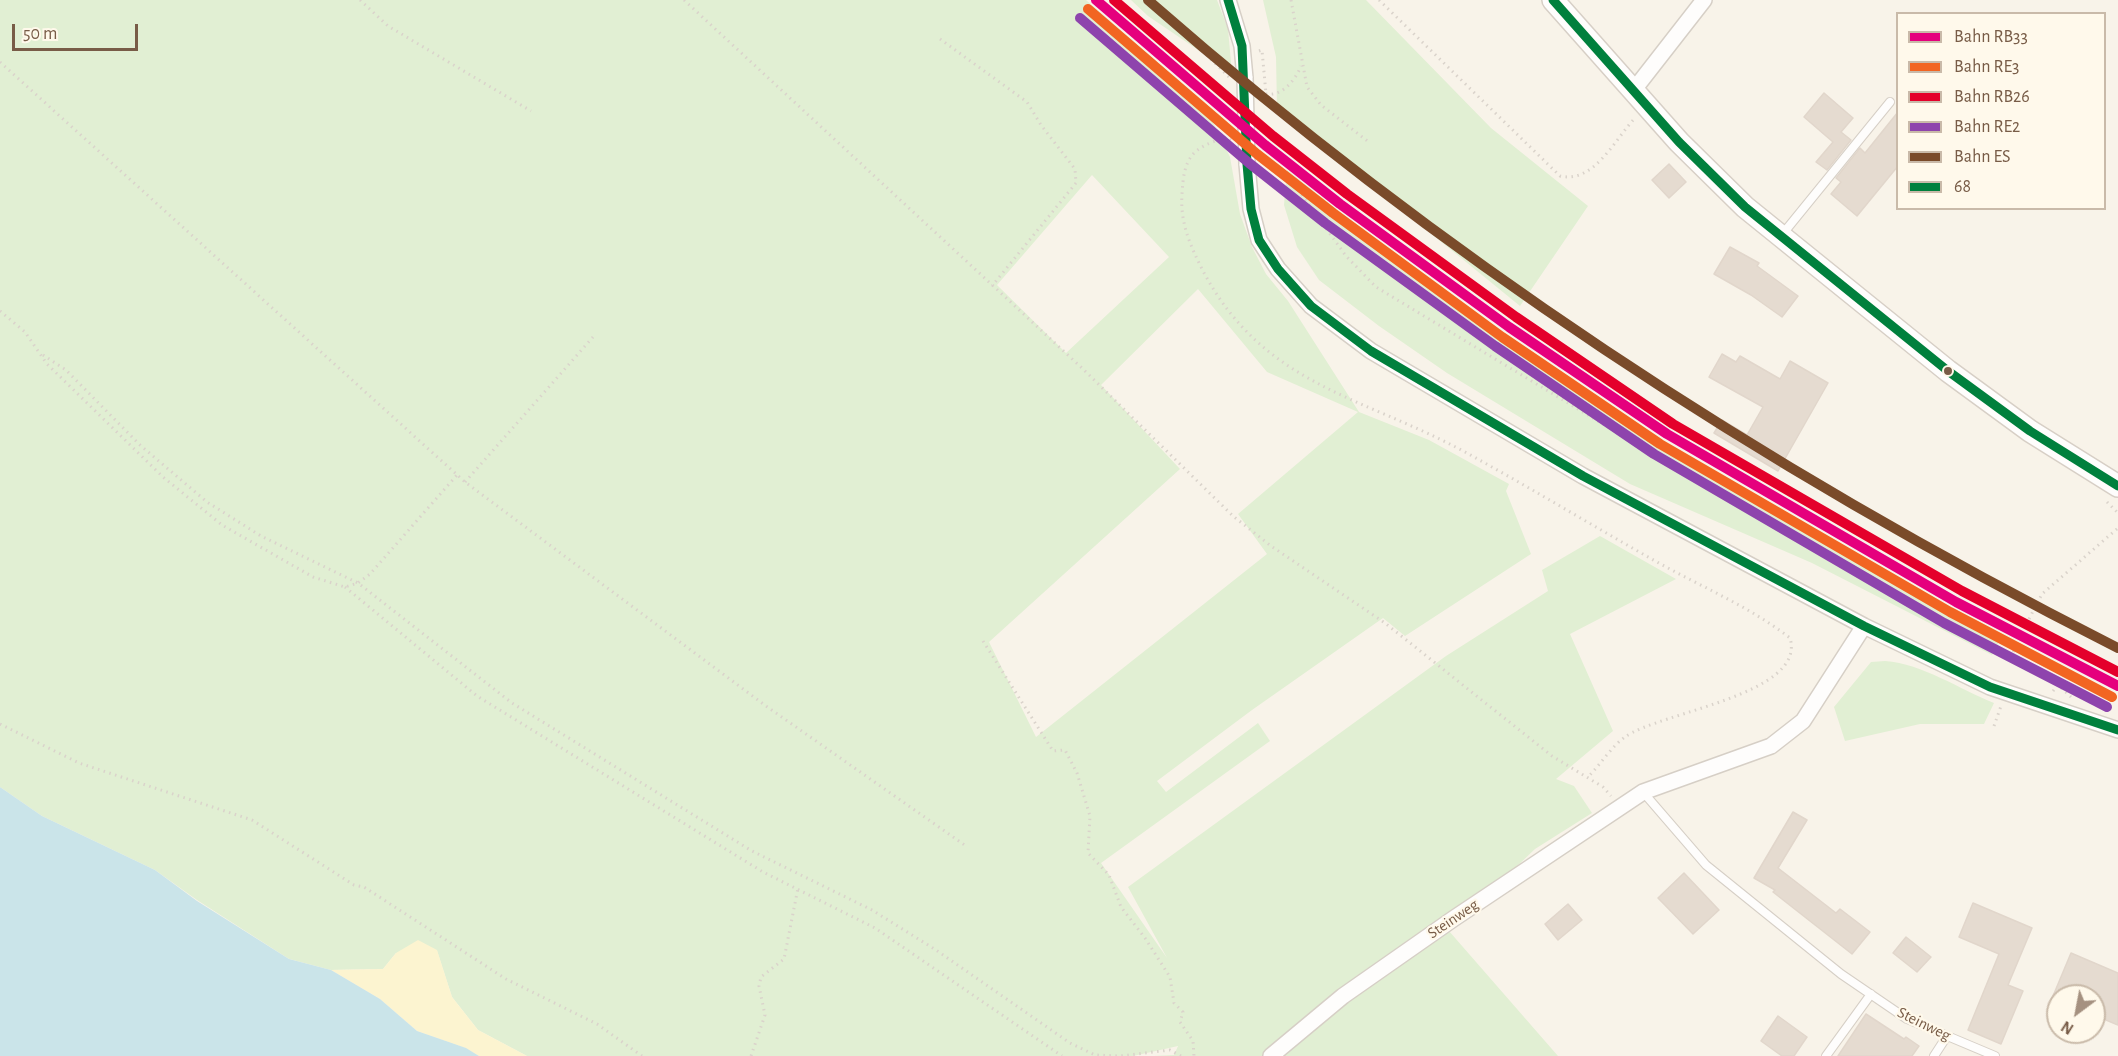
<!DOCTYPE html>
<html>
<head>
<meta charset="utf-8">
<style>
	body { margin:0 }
	#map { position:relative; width:2118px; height:1056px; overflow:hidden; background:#f8f3e9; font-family:"Alegreya Sans",sans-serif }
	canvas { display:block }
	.legend { position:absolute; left:1896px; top:12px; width:210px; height:198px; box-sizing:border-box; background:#fff9eb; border:2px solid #c9baa9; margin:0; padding:8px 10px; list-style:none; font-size:18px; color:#785c47 }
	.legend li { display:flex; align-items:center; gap:12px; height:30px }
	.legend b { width:30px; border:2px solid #c9baa9 }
	.north { position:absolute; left:2046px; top:984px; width:60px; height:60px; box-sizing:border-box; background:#fff9eb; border:2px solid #c9baa9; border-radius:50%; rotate:212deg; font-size:16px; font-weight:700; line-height:24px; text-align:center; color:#785c47 }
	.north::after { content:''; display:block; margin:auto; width:21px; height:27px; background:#a59180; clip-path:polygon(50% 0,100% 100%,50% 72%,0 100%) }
	.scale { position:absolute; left:12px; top:24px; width:126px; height:27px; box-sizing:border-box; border:3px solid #785c47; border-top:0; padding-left:8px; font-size:18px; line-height:21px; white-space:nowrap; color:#785c47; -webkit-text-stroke:4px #fff9eb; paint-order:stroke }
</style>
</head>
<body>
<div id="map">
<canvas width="2118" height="1056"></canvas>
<ul class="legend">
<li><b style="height:8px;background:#e5007d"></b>Bahn RB33</li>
<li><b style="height:8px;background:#f26522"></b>Bahn RE3</li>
<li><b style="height:8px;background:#e4002b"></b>Bahn RB26</li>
<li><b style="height:8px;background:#8e44ad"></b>Bahn RE2</li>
<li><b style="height:8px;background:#7a4b2a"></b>Bahn ES</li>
<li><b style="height:8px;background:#00803d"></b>68</li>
</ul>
<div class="north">N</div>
<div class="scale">50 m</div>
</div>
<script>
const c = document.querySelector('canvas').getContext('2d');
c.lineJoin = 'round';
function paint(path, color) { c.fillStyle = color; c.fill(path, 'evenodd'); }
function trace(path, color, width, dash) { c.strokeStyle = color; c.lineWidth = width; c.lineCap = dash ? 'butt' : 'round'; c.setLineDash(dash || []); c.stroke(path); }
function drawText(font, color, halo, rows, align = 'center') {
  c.font = font + ' "Alegreya Sans",sans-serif'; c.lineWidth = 4.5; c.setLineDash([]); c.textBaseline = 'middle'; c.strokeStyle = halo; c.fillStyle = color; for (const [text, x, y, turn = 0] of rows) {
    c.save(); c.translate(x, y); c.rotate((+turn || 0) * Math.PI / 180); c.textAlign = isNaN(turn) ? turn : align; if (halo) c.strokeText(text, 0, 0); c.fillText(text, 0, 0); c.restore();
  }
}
const green = new Path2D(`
	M0,0H1086L1203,102L1230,157L1240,214L1252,247L1266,274L1288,301L1359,412L1429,440L1509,484L1506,491L1531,554L1405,636L1383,618L1252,710L1157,781L1166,792L1258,723L1270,741L1101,863L1167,958L1128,887L1446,656L1548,591L1542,570L1600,536L1676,579L1570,634L1613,731L1556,779L1574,786L1592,813L1535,849L1449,931L1558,1056H1154L1174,1055L1178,1046L1133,1056H527L478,1030L452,997L437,951L396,953L383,969L331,970L289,959L197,900L155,870L42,816L0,787ZM1092,175L1169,257L1066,353L997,285ZM1198,289L1267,372L1358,412L1238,514L1267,554L1036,737L989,642L1180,469L1101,385Z
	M1131,0H1217L1228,29L1232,73L1148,16Z
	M1263,0H1366L1491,128L1588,206L1520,306L1277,108L1276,57Z
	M1287,170C1370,236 1454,301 1541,361C1689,463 1844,552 2001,638L1992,655L1812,563L1630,484L1447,373L1379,326L1319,280L1297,247L1284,205Z
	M1885,661C1923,664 1959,689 1994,703L1984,724H1920L1845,741L1834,707L1871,662Z`);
const sand = new Path2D(`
	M418,940L437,950L452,997L478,1030L527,1056H479L465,1048L417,1031L380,999L331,970L383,969L396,953Z`);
const water = new Path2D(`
	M0,787L42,816L155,870L197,901L289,959L331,970L380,999L417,1031L466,1048L479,1056H0Z`);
const building = new Path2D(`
	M1824,93L1853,118L1841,132L1851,140L1827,170L1816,162L1833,142L1804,117Z
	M1898,112V166L1857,216L1831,194L1841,182L1836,178L1860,148L1865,153Z
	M1669,164L1686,182L1669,198L1652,180Z
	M1730,247L1759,263L1757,266L1798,296L1782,317L1751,295L1714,274Z
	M1722,354L1736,362L1740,356L1780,379L1790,361L1828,383L1778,471L1714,433L1722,420L1747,435L1763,407L1709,377Z
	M1793,812L1807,820L1778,868L1836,913L1840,909L1870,932L1852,954L1773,892L1775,890L1754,878Z
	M1684,873L1719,910L1693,934L1658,898Z
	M1973,903L2032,928L2008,985L2023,991L2001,1044L1968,1030L1999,954L1959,937Z
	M1568,904L1582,920L1558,940L1545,924Z
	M1906,937L1931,957L1917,972L1893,953Z
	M2071,953L2118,973V1025L2094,1015V996H2053Z
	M1866,1014L1904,1039L1906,1037L1919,1046L1912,1056H1838Z
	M1778,1016L1807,1037L1794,1056H1782L1761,1041Z`);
const path = new Path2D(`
	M360,0L388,26L531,111
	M684,0L1083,369L1233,516L1271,546L1385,623L1552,756L1603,787L1611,796
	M1151,0L1230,78
	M1291,0L1307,87L1321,105L1370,143
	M1379,0L1560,176C1594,184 1615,139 1635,118
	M940,39L1027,102L1041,125L1075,169L1076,183L992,286
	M1259,51L1262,50L1266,94
	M0,62L465,482L766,706L966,846
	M1260,92C1279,101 1295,81 1301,66
	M1231,140L1227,137C1191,148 1184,157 1182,194C1180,223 1190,245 1203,271C1264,386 1362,396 1465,452C1529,487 1593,526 1657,562C1702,587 1750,607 1790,638C1807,695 1659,712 1625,737C1611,747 1600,765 1588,777
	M1261,160L1292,181L1346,256L1376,287L1775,528L2011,657
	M0,311L25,332L47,364L163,477L222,525L313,577L345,587L358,583L370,574L457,475
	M43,355L66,370L140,445L207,502L261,536L358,583L512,703L752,851L872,910L936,950L1070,1043L1095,1055L1120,1056L1170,1050L1181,1056
	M465,482L593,337
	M2107,502L2118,513
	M345,587L477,696L763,872L875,928L1062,1056
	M2029,619L2042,594L2118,528
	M983,641L1053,751L1065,750L1077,773L1090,816L1088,853L1109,875L1121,907L1145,938L1170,977L1174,1003L1183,1012L1180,1022L1193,1041L1194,1056
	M2016,645L2011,657L2058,685L2071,697
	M2053,691L2058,685
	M0,724L79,763L252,820L354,885L364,887L506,979L597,1024L642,1056
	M1994,726L2001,706
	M751,1056L765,1015L759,986L761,977L784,959L798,888`);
const lane = new Path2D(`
	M1781,236L1890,102
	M1643,792L1706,865L1841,974L1907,1019L1995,1056
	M1826,1056L1871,994
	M1934,1056L1947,1036`);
const street = new Path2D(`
	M1228,0L1242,46L1245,78
	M1633,91L1704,0
	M1247,164L1251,209L1259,240L1278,269L1311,306L1371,351L1583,476L1864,626L1990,687L2118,730
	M1271,1056L1343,996L1453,919L1643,792L1771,746L1803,721L1864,626`);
const secondary = new Path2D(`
	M1553,0L1679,142L1745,207L1948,371L2030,431L2118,486`);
const streetBridge = new Path2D(`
	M1245,78L1247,164`);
const bus1 = new Path2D(`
	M1228,0L1242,46L1247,164L1251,209L1259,240L1278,269L1311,306L1371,351L1583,476L1864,626L1990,687L2118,730
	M1553,0L1679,142L1745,207L1948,371L2030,431L2118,486`);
const rail1 = new Path2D(`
	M1096,0L1265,145L1340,204L1509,327L1667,434L1956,602L2118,686`);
const rail2 = new Path2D(`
	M1088,9L1257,154L1333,213L1502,337L1660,444L1950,612L2112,697`);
const rail3 = new Path2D(`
	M1114,0L1273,136L1347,194L1516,317L1673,424L1962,591L2118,672`);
const rail4 = new Path2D(`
	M1080,18L1249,163L1325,223L1495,346L1654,454L1944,623L2107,707`);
const rail5 = new Path2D(`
	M1148,0C1442,258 1769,472 2118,648`);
const markers = [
	[1948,371,5,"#785c47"]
];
const streetNames = [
	["Steinweg",1453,919,-34],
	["Steinweg",1924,1024,26]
];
paint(green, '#e1efd3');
paint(sand, '#fcf4d0');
paint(water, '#cae4e9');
paint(building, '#e5dbd0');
trace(building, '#e1d6cb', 1.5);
trace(lane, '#d6cfc6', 10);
trace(street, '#d6cfc6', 18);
trace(secondary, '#d7cfc6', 24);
trace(path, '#dad3cb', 3, [1.5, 4.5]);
trace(lane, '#fefdfc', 8);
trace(street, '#fefdfc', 15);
trace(secondary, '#fefdfc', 21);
trace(streetBridge, '#d6cfc6', 18, []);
trace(streetBridge, '#fefdfc', 15);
trace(bus1, '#00803d', 9);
trace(rail1, '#e5007d', 10);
trace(rail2, '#f26522', 10);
trace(rail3, '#e4002b', 10);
trace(rail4, '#8e44ad', 10);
trace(rail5, '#7a4b2a', 10);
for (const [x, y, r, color] of markers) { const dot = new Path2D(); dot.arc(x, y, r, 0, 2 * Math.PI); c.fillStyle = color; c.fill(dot); trace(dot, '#fff9eb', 2); }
drawText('16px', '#785c47', '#fff9eb', streetNames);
</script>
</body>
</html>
